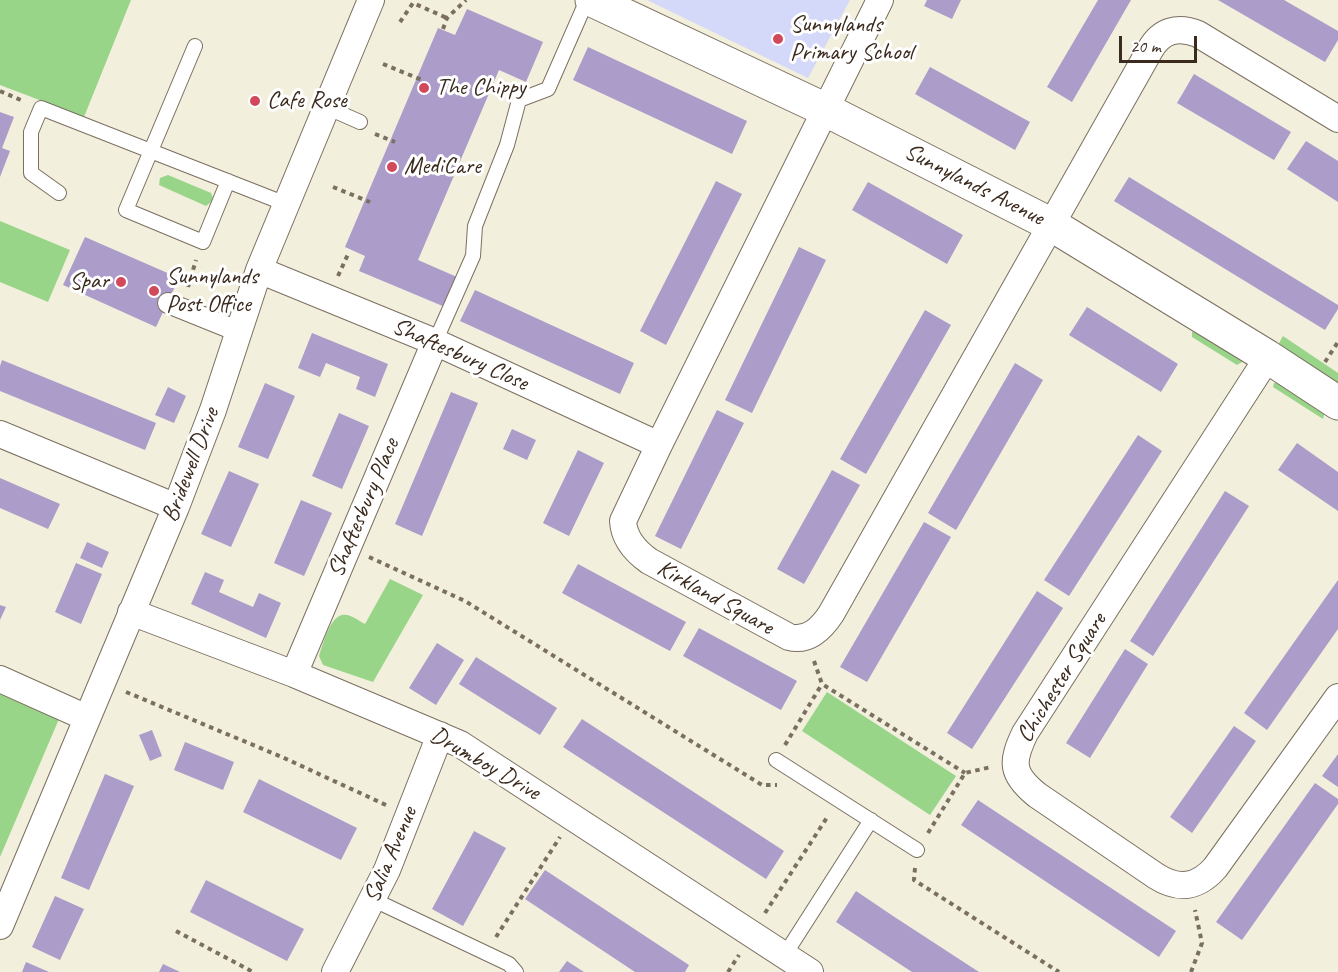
<!DOCTYPE html>
<html>
<head>
<meta charset="utf-8">
<style>
	body { margin:0 }
	#map { position:relative; width:1338px; height:972px; overflow:hidden; background:#f2efdc; font-family:Caveat,sans-serif }
	canvas { display:block }
	.scale { position:absolute; left:1119px; top:36px; width:78px; height:27px; box-sizing:border-box; border:3px solid #3b2a1e; border-top:0; padding-left:8px; font-size:18px; line-height:21px; white-space:nowrap; color:#3b2a1e; -webkit-text-stroke:4px #fff; paint-order:stroke }
</style>
</head>
<body>
<div id="map">
<canvas width="1338" height="972"></canvas>
<div class="scale">20 m</div>
</div>
<script>
const c = document.querySelector('canvas').getContext('2d');
c.lineJoin = 'round';
function paint(path, color) { c.fillStyle = color; c.fill(path, 'evenodd'); }
function trace(path, color, width, dash) { c.strokeStyle = color; c.lineWidth = width; c.lineCap = dash ? 'butt' : 'round'; c.setLineDash(dash || []); c.stroke(path); }
function drawText(font, color, halo, rows, align = 'center') {
  c.font = font + ' Caveat,sans-serif'; c.lineWidth = 6; c.setLineDash([]); c.textBaseline = 'middle'; c.strokeStyle = halo; c.fillStyle = color; for (const [text, x, y, turn = 0] of rows) {
    c.save(); c.translate(x, y); c.rotate((+turn || 0) * Math.PI / 180); c.textAlign = isNaN(turn) ? turn : align; if (halo) c.strokeText(text, 0, 0); c.fillText(text, 0, 0); c.restore();
  }
}
const built = new Path2D(`
	M647,0H850L808,78Z`);
const green = new Path2D(`
	M0,0H131L84,117L0,85Z
	M168,175L211,193L213,198L211,202L206,206L159,185L160,178Z
	M0,221L70,250L48,302L0,282Z
	M1200,328L1241,359L1242,362L1237,365L1192,337V332Z
	M1283,336L1338,373V383L1333,385L1277,347Z
	M1274,383H1286L1325,410L1323,419L1273,387Z
	M390,579L423,595L373,682L323,665L319,656C323,644 331,611 347,615C353,616 359,621 365,624Z
	M827,692L956,776L930,815L802,731Z
	M0,693L59,719L0,857Z`);
const building = new Path2D(`
	M927,0H961L952,19L924,6Z
	M1098,0H1131L1072,102L1047,87Z
	M1218,0H1284L1338,31V40L1325,62Z
	M467,9L543,42L526,82L499,70L418,260L457,277L445,307L359,271L365,256L345,247L438,28L455,35Z
	M588,47L747,121L732,154L573,80Z
	M930,67L1030,122L1015,150L915,94Z
	M1194,74L1291,132L1274,160L1177,103Z
	M0,112L14,117L2,148L10,151L0,177Z
	M1306,141L1338,161V202L1287,169Z
	M1129,177L1338,305V309L1325,330L1114,201Z
	M716,181L742,194L666,345L640,331Z
	M868,182L963,235L947,264L852,210Z
	M85,237L179,278L156,327L63,285Z
	M799,247L826,260L752,413L725,400Z
	M475,290L634,363L620,394L460,321Z
	M1087,307L1178,364L1161,392L1069,335Z
	M925,310L951,325L866,474L840,459Z
	M312,333L388,364L375,397L356,389L360,377L326,363L320,377L298,368Z
	M2,360L156,423L145,450L0,391V366Z
	M1015,363L1043,380L956,530L928,513Z
	M265,383L295,396L268,459L238,447Z
	M168,387L186,396L174,423L155,415Z
	M451,392L478,403L422,536L395,524Z
	M717,410L744,423L681,549L655,536Z
	M339,413L369,426L342,489L312,476Z
	M512,429L536,440L527,460L503,449Z
	M1138,435L1162,451L1069,596L1044,580Z
	M1297,443L1338,472V511L1278,470Z
	M578,450L604,463L569,536L543,523Z
	M832,470L860,485L804,584L777,569Z
	M229,471L259,484L231,547L201,534Z
	M0,478L60,504L48,529L0,508Z
	M1225,491L1249,506L1153,656L1130,641Z
	M301,500L332,513L304,576L274,563Z
	M924,522L951,537L867,682L840,667Z
	M87,542L109,552L102,568L80,558Z
	M76,563L102,574L81,624L55,612Z
	M578,564L686,622L670,651L562,593Z
	M205,572L224,580L219,592L253,607L259,593L281,603L266,638L191,604Z
	M1338,580V629L1267,730L1244,713Z
	M1037,591L1063,608L972,749L947,733Z
	M0,605L6,607L0,620Z
	M699,628L797,681L781,710L683,656Z
	M437,643L464,660L436,705L409,688Z
	M1125,649L1148,664L1090,758L1066,743Z
	M476,657L557,708L540,735L459,684Z
	M582,719L784,851L766,879L563,747Z
	M1234,726L1256,741L1192,833L1170,817Z
	M152,730L162,756L150,761L139,735Z
	M185,742L234,762L223,790L174,770Z
	M1338,754V787L1322,776Z
	M105,774L134,786L89,890L61,878Z
	M259,779L357,828L341,860L243,812Z
	M1315,783L1338,799V804L1242,940L1216,922Z
	M978,800L1176,931L1159,957L961,825Z
	M474,831L506,848L463,926L432,909Z
	M545,870L689,965L685,972H635L525,899Z
	M206,880L304,929L287,961L190,912Z
	M856,891L893,916L979,972H912L836,922Z
	M55,896L84,909L60,960L32,947Z
	M567,961L584,972H559Z
	M26,962L49,972H22Z
	M163,964L180,972H159Z`);
const path = new Path2D(`
	M400,22L413,3L447,18
	M443,29L447,18L466,0
	M383,64L422,80
	M0,91L23,101
	M375,134L395,142
	M333,187L370,202
	M338,276L349,252
	M188,287L196,260
	M1325,362L1338,342
	M369,557L465,601L762,785H777
	M814,661L822,684L965,773
	M126,692L282,757L386,805
	M785,745L822,684
	M928,833L965,773L991,767
	M915,868L914,880L1059,972
	M765,913L828,816
	M176,931L253,972
	M496,937L560,837
	M728,972L739,955
	M1191,972L1202,943L1195,910`);
const service = new Path2D(`
	M195,46L126,210L203,242L228,181
	M326,107L360,122
	M59,193L31,173V132L41,108L286,204
	M435,342L473,256L475,226L507,145L519,100L548,89L587,0
	M776,760L917,850
	M374,900L509,964L516,972
	M784,956L871,820`);
const pedestrian = new Path2D(`
	M168,303L240,332`);
const minor = new Path2D(`
	M880,0L659,445L623,521C624,539 635,551 649,561L789,637C808,642 821,629 831,614L1150,50C1161,30 1178,26 1198,34L1338,119
	M259,270L435,342L659,445
	M1268,357L1025,733C1011,762 1011,774 1037,795L1156,876C1178,890 1197,888 1215,868L1338,697
	M0,434L176,507
	M131,612L294,674L460,744L810,972
	M294,674L435,342
	M0,679L87,718
	M0,926L176,507L213,410L259,270L371,0
	M335,972L387,870L440,735`);
const tertiary = new Path2D(`
	M592,0L826,110L1052,225L1268,357L1338,403`);
const markers = [
	[778,39,6,"#d1495b"],
	[424,88,6,"#d1495b"],
	[255,101,6,"#d1495b"],
	[392,167,6,"#d1495b"],
	[121,282,6,"#d1495b"],
	[154,291,6,"#d1495b"]
];
const poiNames = [
	["Sunnylands",790,25],
	["Primary School",790,53],
	["The Chippy",436,88],
	["Cafe Rose",267,101],
	["MediCare",404,167],
	["Sunnylands",166,277],
	["Post Office",166,305],
	["Spar",109,282,"right"]
];
const streetNames = [
	["Sunnylands Avenue",974,185,27],
	["Shaftesbury Close",460,355,24],
	["Bridewell Drive",191,465,-69],
	["Shaftesbury Place",364,508,-67],
	["Kirkland Square",715,598,29],
	["Chichester Square",1062,678,-58],
	["Drumboy Drive",485,764,30],
	["Salia Avenue",391,855,-67]
];
paint(built, '#d4d8f9');
paint(green, '#98d589');
paint(building, '#ab9cca');
trace(service, '#7b6f60', 16);
trace(pedestrian, '#7b6f60', 22);
trace(minor, '#7b6f60', 28);
trace(tertiary, '#7b6f60', 35);
trace(path, '#7b6f60', 4, [4.5, 4.5]);
trace(service, '#fff', 14);
trace(pedestrian, '#fff', 20);
trace(minor, '#fff', 26);
trace(tertiary, '#fff', 33);
for (const [x, y, r, color] of markers) { const dot = new Path2D(); dot.arc(x, y, r, 0, 2 * Math.PI); c.fillStyle = color; c.fill(dot); trace(dot, '#fff', 2); }
drawText('24px', '#3b2a1e', '#fff', poiNames, 'left');
drawText('24px', '#3b2a1e', '#fff', streetNames);
</script>
</body>
</html>
